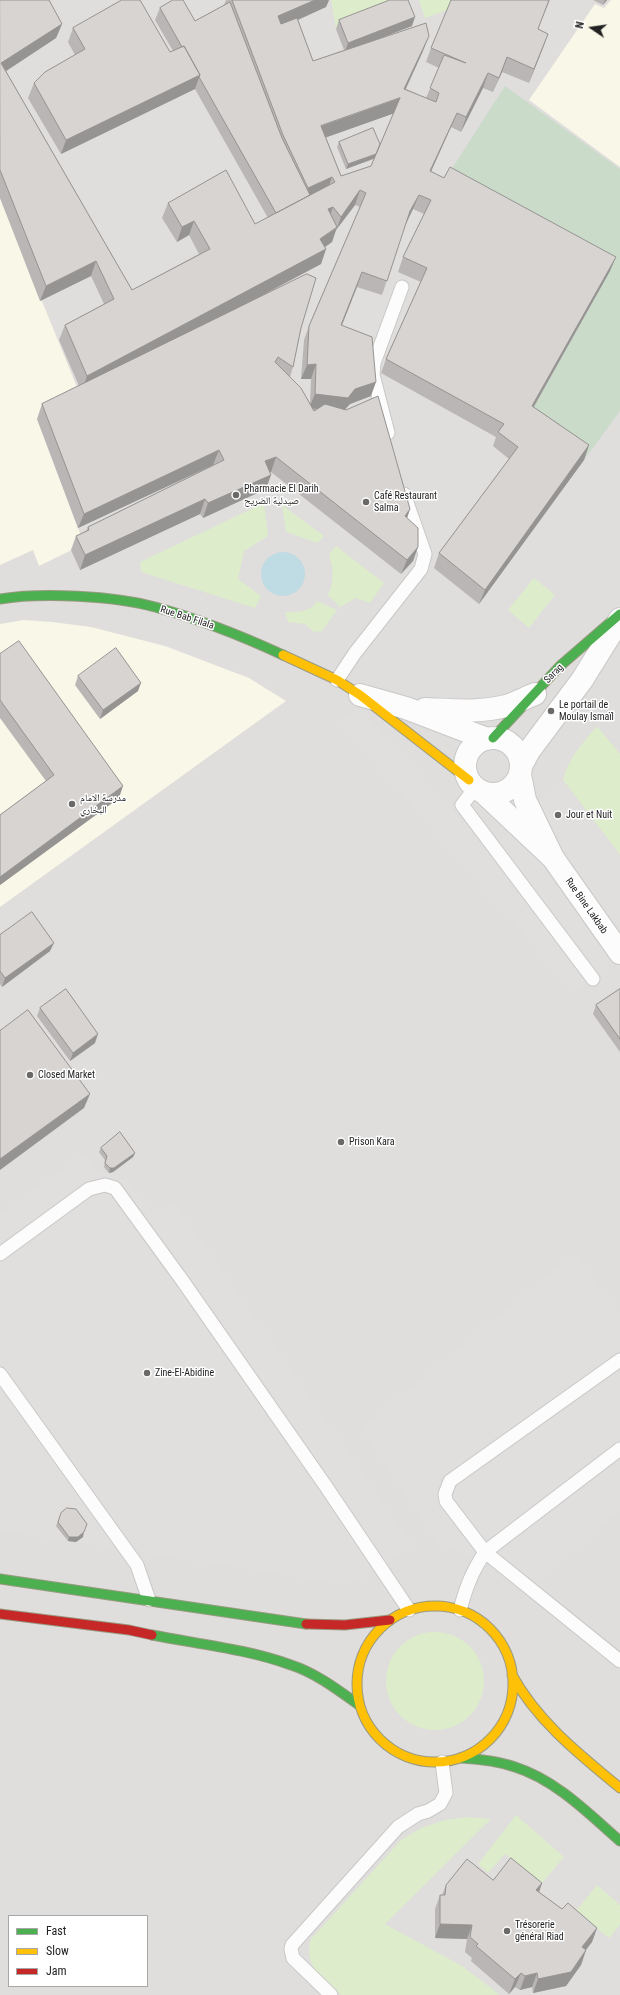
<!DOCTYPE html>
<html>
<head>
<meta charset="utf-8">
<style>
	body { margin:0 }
	#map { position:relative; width:620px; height:1995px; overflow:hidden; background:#f0eeeb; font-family:"Roboto Condensed",sans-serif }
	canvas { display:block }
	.legend { position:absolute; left:8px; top:1915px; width:140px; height:72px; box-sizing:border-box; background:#fff; border:1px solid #a7a7a7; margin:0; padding:5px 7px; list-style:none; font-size:12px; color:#222 }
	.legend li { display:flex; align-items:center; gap:8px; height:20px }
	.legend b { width:20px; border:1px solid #a7a7a7 }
	.north { position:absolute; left:572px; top:8px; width:40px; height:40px; -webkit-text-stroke:3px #fff; paint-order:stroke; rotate:283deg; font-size:11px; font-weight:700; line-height:16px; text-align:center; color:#222 }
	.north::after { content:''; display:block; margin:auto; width:14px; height:18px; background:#222; clip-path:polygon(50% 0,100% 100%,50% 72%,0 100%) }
</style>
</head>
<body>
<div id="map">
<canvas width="620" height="1995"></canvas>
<ul class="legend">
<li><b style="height:5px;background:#4caf50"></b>Fast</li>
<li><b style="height:5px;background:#ffc107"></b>Slow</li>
<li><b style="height:5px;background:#c62828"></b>Jam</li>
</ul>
<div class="north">N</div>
</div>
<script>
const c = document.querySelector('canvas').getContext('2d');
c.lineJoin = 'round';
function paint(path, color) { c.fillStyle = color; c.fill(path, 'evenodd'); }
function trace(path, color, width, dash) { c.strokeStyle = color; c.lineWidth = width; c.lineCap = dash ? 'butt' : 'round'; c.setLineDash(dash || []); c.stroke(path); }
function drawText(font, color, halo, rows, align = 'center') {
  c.font = font + ' "Roboto Condensed","Noto Naskh Arabic",sans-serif'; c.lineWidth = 3; c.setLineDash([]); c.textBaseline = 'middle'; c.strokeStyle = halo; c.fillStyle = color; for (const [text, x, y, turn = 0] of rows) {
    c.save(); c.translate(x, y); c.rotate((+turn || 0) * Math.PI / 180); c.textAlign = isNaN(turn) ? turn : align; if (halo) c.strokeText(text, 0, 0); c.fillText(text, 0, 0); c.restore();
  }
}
const residential = new Path2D(`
	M0,0H620V1995H0ZM9,1916H147V1986H9Z`);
const education = new Path2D(`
	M611,0H620V167L529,100L595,4L604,8Z
	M0,198L81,397L37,419L84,544L39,566L33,550L0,565Z
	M24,620L52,622L91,627L165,646L249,678L286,701L0,907V624Z`);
const grass = new Path2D(`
	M331,0H401L402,2L336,29Z
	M419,0H452L448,10L425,18Z
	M264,503L268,536L244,551L238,579L261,596L255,608L141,572L140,562Z
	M282,505L324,536L318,543L286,532Z
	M336,546L384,583L370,603L356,598L340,607L328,595C335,581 333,569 329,554Z
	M534,578L555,595L529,628L508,610Z
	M317,601L337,610L322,631L314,632L305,624L288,622L285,612C297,612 310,613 317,601Z
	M597,726L620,754V855L563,780C568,758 583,743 597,726Z
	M386 1681a49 49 0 1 1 98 0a49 49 0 1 1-98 0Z
	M516,1815L564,1857L541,1884L505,1854L488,1873L478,1864Z
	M467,1817L491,1819L385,1924L462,1966L500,1995H341C324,1979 302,1966 311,1939L401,1840L421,1828L445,1820Z
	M597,1885L620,1905V1925L609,1938L576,1911Z`);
const cemetery = new Path2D(`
	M505,86L620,169V411L584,460L526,420L444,181Z`);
const parking = new Path2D(`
	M357,707L489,851L563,780L620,855V955L575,993L340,722Z
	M84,1153L99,1172L128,1180L154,1217L174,1202L413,1546L350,1585L0,1530V1215Z
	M575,1253L620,1314V1510L538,1581L436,1542L361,1428Z`);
const water = new Path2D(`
	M261 574a22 22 0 1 1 44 0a22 22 0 1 1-44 0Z`);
const lane = new Path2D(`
	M388,433L373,375L374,363L402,287
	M337,680L355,653L421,569L425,554L404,494
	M475,788L462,805L593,979
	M0,1254L89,1189L105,1185L115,1188L182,1280L325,1485L409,1610
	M620,1360L450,1481L445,1494L446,1501L485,1552L620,1661
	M0,1374L137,1565L149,1600
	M460,1610C466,1587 472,1572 485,1552L620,1449
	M331,1995L293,1958L291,1949L292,1945L398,1827L418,1814L428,1811L440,1804L446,1793L442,1762`);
const street = new Path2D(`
	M360,695L406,708L487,739
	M425,709C452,710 479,713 506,706C516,703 525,698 535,694
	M465 766a28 28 0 1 1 56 0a28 28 0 1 1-56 0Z
	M521,766L529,751L582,680L620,619
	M483,792L553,858L525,800L520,775
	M553,858L620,953`);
const fast = new Path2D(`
	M0,599C42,592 114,596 155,607C199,619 242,636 283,655
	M493,738L560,666L620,614
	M0,1579L306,1624
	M152,1635C198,1644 247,1649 291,1665C316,1673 338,1690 359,1705
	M461,1758C480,1759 498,1761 515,1767C556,1780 588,1813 620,1841`);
const slow = new Path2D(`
	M283,655L337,680L360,695L469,780
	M357 1684a78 78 0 1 1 156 0a78 78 0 1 1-156 0Z
	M512,1675C538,1722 579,1754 620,1788`);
const jam = new Path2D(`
	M0,1614L129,1630L152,1635
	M306,1624L345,1625L390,1620`);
const wall = new Path2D(`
	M0,0L62,24L56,38L6,71L132,290L199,254L189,235L177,242L162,218L168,203L255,224L268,218L195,89L61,154L28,98L34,83L75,55L68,42L73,28L170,52L173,51L155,20L160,8L195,21L224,5L226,0H329L326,7L298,20L313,61L344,50L336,29L339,20L412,26L375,40L423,51L406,89L426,98L439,68L426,62L431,48L550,0L538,29L548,34L529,83L502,72L493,92L483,88L461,132L451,127L431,171L610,271L534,407L589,445L584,460L479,604L434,568L439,553L509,459L493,446L496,437L381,373L386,359L421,282L398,272L403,257L424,214L413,209L406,223L382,295L357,287L342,325L371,396L350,404L345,410L410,509L407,518L418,547L413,561L401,574L271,472H270L266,489L203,518L200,514L80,570L71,550L76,536L86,531L88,527L214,465L78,528L37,419L42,404L79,386L59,340L65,325L104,304L91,276L40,301L0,198ZM394,113L380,144L339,142L337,147L346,169L374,159L371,166L341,176L326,137ZM355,205L360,207L309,326L304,340L301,379H311L310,403L290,377L293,367L301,328L236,309L321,264L326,249L325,247L332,242L336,230Z
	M593,0H607L603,5Z
	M0,654L119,798L0,885V815L46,781L0,718Z
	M78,676L138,691L100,719L75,685Z
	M0,935L50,951L2,987L0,984Z
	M620,989V1052L593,1014L596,1005Z
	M40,1008L95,1043L70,1061L37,1016Z
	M101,1148L135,1153L133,1157L113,1172L109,1173L104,1167L105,1160L99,1152Z
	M61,1513L83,1537L76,1542L68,1541L56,1526Z
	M493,1880L542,1883L539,1892L562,1909L597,1928L592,1942L586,1950L581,1965L566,1986L533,1993L532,1987L520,1990L515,1987L509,1994L471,1961L472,1958L465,1952L467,1939L435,1938V1909L440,1895H442L446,1885Z`);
const shadedWall = new Path2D(`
	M315,0H329L326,7L273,31L278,16Z
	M605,0H607L603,5Z
	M415,17L412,26L345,52L348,43Z
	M62,24L56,38L0,75L1,63Z
	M548,34L543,48L529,83L534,69Z
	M429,36L423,51L399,103L404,89Z
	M507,57L502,72L493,92L499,78Z
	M488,73L483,88L461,132L466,117Z
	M200,75L195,89L61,154L66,140Z
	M400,98L395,113L316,141L321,126Z
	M457,113L451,127L425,185L430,171Z
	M377,154L375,158L346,169L348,164Z
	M332,177L327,191L303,201L308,188Z
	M360,190L355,205L336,230L332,242L315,254L320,239L337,228L341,217Z
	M419,195L413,209L405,226L410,211Z
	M333,207L328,221V209Z
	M194,221L189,235L177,242L182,227Z
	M326,249L321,264L82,391L87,376Z
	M616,257L610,271L526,420L532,406Z
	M96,261L91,276L40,301L46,286Z
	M362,272L357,287L336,340L341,325Z
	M316,364L311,379H301L307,365Z
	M376,382L371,396L350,404L342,412L309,408L315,394L355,389Z
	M589,445L584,460L479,604L485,590Z
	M219,450L213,465L78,528L84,514Z
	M276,457L271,472L259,476L265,461Z
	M271,475L266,489L203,518L208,503Z
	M205,499L200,514L80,570L85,555Z
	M410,509L405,524V516Z
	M418,547L413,561L401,574L407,560Z
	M141,683L138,691L100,719L103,710Z
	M123,786L119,798L0,885V877Z
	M54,943L50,951L2,987L5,978Z
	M98,1034L95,1043L70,1061L73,1053Z
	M90,1094L84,1108L0,1170V1159Z
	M135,1153L133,1157L113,1172L109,1173L110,1168Z
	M84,1532L83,1537L76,1542L68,1541L69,1537Z
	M542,1883L537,1898L536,1890Z
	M440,1924L472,1925L467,1939L435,1938Z
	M597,1928L592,1942L577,1961L582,1947Z
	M586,1950L581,1965L566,1986L533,1993L538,1979Z
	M521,1973L515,1987L509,1994L515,1979Z
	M537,1973L532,1987L520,1990L525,1976Z`);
const building = new Path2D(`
	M0,0H49L62,24L1,63L132,290L210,249L194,221L182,227L168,203L226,170L255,224L335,182L332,177L308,188L283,135L232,0H315L278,16L281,24L297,18L313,61L426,23L429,36L404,89L436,102L439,93L430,88L444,55L466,63L431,48L451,0H549L538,29L548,34L534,69L507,57L499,78L488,73L466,117L457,113L430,171L444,178L450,167L616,257L532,406L589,445L485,590L439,553L518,447L498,432L504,424L386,359L427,268L403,257L431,200L419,195L410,211L387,281L362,272L341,325L372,337L376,382L355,389L348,398L315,394L316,364L307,365L309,326L366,193L360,190L341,217L333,207L328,209L337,227L320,239L326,249L87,376L65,325L114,299L96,261L46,286L0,170ZM400,98L371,166L341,176L321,126Z
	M122,0H140L170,52L184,46L200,75L66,140L34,83L45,72L85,49L73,28Z
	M173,0H183L195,21L230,2L282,138L310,195L276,213L199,77L200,75L184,46L182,47L160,8Z
	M390,0H408L415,17L348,43L339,20Z
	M373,128L380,144L376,154L348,164L339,142Z
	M307,274L316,278L301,328L293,367L278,357L275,362L301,388L314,411L325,404L346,410L378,396L410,509L405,516L418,528V547L407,560L276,457L265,461L271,475L208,503L205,499L85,555L76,536L89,530L88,527L224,460L219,450L84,514L42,404Z
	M19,641L123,786L0,877V815L54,775L0,700V654Z
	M116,648L141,683L103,710L78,676Z
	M32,912L54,943L5,978L0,971V935Z
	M66,989L98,1034L73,1053L40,1008Z
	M620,989V1039L596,1005Z
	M28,1010L90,1094L0,1159V1031Z
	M120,1132L135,1153L114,1168H110L105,1163L107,1156L101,1148Z
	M67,1508L76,1509L87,1524L84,1532L78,1537H69L58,1522L61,1513Z
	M511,1858L542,1883L536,1890L562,1909L568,1903L597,1928L582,1947L586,1950L571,1972L538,1979L537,1973L525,1976L521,1973L515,1979L476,1946L478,1944L470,1937L472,1925L440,1924V1895H445L446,1885L467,1859L493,1880Z`);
const markers = [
	[236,495,4,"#6a6968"],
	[366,502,4,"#6a6968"],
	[551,711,4,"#6a6968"],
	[72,804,4,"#6a6968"],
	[558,815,4,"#6a6968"],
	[30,1075,4,"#6a6968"],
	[341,1142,4,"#6a6968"],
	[147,1373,4,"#6a6968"],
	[507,1931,4,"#6a6968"]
];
const poiNames = [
	["Pharmacie El Darih",244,489],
	["صيدلية الضريح",244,501],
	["Café Restaurant",374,496],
	["Salma",374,508],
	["Le portail de",559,705],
	["Moulay Ismaïl",559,717],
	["مدرسة الامام",80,798],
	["البخاري",80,810],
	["Jour et Nuit",566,815],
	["Closed Market",38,1075],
	["Prison Kara",349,1142],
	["Zine-El-Abidine",155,1373],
	["Trésorerie",515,1925],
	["général Riad",515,1937]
];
const streetNames = [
	["Rue Bab Filala",187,618,18],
	["Sarag",554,674,-46],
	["Rue Bine Lakbab",586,906,55]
];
paint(residential, '#dfdedc');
paint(education, '#f8f7e8');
paint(grass, '#ddeccb');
paint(cemetery, '#cadbca');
paint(parking, '#e0dfde');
paint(water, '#bfdbe3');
trace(lane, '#c9c8c7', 15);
trace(street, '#c9c8c7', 24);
trace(fast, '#999a82', 11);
trace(slow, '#999a82', 11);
trace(jam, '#999a82', 11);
trace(lane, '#fdfcfc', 13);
trace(street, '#fdfcfc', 22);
trace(fast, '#4caf50', 9);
trace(slow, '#ffc107', 9);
trace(jam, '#c62828', 9);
paint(wall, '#b9b6b5');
paint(shadedWall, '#969493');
paint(building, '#d7d4d2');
trace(building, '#969493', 1);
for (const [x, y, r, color] of markers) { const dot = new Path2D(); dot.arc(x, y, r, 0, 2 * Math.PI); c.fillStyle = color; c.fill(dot); trace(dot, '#fff', 1.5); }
drawText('10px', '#222', '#fff', poiNames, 'left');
drawText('10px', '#222', '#fff', streetNames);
</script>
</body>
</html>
